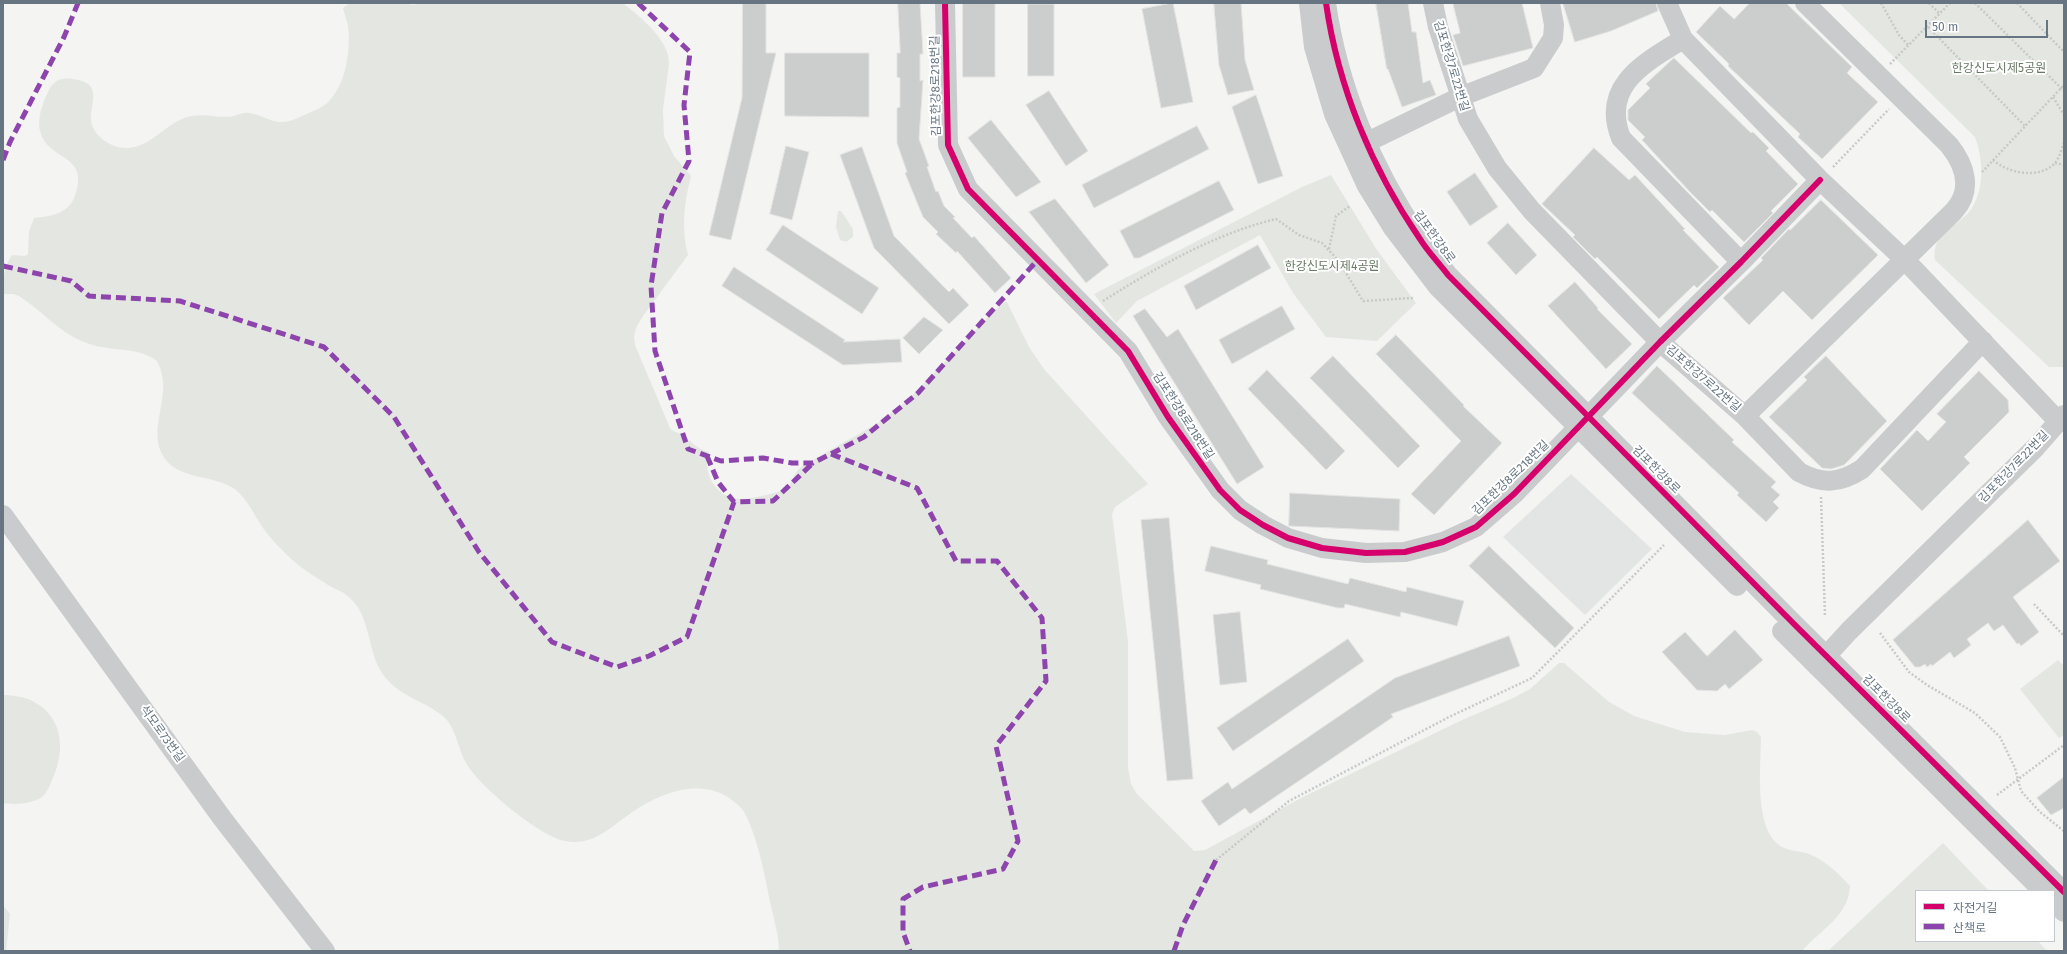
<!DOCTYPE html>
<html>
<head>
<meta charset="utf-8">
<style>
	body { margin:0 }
	#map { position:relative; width:2067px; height:954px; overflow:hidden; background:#f4f4f3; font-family:"Fira Sans","Noto Sans KR",sans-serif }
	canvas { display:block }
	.frame { position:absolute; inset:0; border:4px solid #667581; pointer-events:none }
	.legend { position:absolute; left:1915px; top:890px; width:140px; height:52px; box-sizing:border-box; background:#fff; border:1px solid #c2c8cd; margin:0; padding:5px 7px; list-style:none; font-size:12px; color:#667581 }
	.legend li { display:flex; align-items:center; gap:8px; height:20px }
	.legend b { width:20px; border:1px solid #c2c8cd }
	.scale { position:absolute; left:1925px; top:20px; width:123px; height:18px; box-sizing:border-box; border:2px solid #667581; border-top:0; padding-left:5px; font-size:12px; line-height:14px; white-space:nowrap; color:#667581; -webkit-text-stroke:3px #fff; paint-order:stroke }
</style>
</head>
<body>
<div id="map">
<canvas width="2067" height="954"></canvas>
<div class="frame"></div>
<ul class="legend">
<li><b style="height:5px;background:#d6006c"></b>자전거길</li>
<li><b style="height:5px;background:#8e44ad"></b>산책로</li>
</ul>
<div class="scale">50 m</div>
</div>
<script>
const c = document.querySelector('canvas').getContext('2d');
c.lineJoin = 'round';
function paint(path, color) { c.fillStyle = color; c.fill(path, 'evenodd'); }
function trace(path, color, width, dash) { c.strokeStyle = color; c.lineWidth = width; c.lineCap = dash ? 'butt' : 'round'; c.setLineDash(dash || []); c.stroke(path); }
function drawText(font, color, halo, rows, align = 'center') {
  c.font = font + ' "Fira Sans","Noto Sans KR",sans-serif'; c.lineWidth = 4; c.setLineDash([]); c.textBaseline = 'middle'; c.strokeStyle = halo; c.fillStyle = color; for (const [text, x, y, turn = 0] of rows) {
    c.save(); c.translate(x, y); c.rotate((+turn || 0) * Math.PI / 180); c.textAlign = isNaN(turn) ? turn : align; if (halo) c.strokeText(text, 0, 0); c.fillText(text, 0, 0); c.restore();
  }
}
const built = new Path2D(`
	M1571,474L1652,549L1585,615L1503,537Z`);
const green = new Path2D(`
	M402,3L413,5L421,3H623C640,17 670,40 669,64L663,110L664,136L674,156L691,176C684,204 681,227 688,255L643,316L636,328L634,337L635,345L670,428C674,433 679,432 684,436C693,443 697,449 709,452C702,474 716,497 739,499C748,499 757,497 766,495C773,493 781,492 787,488C792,484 793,473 802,466L878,423L907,401L990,315L1003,303L1007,302L1029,347L1044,369L1148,484L1115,507L1112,514L1128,641V767L1131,784L1137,794L1194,851L1205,850L1301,798L1460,721L1513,698L1530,689L1559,663H1564L1609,702L1634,716L1685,732L1725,735L1752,730L1757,732L1761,737C1761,766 1753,830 1782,847C1790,851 1798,851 1806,853C1824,859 1837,872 1850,886C1849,916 1820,930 1802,951H779C779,936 774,920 771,906C765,877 758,837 744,812C742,808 737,804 733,801C704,777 662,792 634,811C611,826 592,849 561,840C535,832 479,786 466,763C458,749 456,728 444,717C424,700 398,697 382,673C367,650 371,617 350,598C344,592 335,589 328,585C314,576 299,567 287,555C280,548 272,540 266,532C256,519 249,501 236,490C215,474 178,481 163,456C146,427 175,394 157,361C136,345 109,353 84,342C60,333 41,310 19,296L13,294H3C3,281 4,266 12,255L25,256L28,254L29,231L34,218C52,216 68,214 75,196C90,154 50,161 41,134C36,121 42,104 48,92C53,81 60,77 73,79C104,83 90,103 91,120C92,133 106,144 118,147C149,154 163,122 191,116C205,113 220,119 234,116C240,114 244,112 249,113C260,114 269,121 279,122C290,123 299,117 309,113C316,110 325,106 330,100C346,83 351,48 348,26C347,20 344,14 343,8L350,3Z
	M1839,3H2064V367H2049L1935,260C1930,233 1959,227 1972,208C1985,187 1983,159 1975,137Z
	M1331,175L1377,250L1416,303L1377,341L1326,337L1293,293L1260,235L1137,301L1116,323L1094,294L1302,187Z
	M838,211H841L853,229V237L846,242L840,240L836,227Z
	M2058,660L2064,666V735L2059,738L2020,689Z
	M3,695C49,695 71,731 55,773C51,781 49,791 42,797C32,804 14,805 3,803Z
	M1943,843L1989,891H1916V941H2038L2047,951H1828Z
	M3,905L10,914L6,951H3Z`);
const building = new Path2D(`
	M743,3H766V53H776L731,240L709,235L742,98Z
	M898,3H920L923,54H920V81L923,80L919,139L929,166L927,167L936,192L938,191L944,206L955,217L953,218L972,238L974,236L1011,278L995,293L957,251L956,253L936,234L938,232L923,217L905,173L907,172L897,143V108L900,107V78L897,77V53H900Z
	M963,3H995V77H963Z
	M1173,3L1193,102L1161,108L1142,9Z
	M1214,3H1241L1245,60L1254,90L1228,95L1219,65Z
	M1376,3H1408L1412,32H1416L1423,83L1430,80L1436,95L1402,107L1388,69H1387Z
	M1453,3H1522L1533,48L1463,66L1453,35L1460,33Z
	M1563,3H1656L1658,11L1611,31L1575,42Z
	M1750,3H1786L1852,67L1847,73L1878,102L1822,159L1798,137L1800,134L1728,66L1729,64L1696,32L1720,6L1734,19Z
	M1028,4H1054V76H1028Z
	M785,53H869V117L785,116Z
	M1674,58L1751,133L1753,132L1769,148L1766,151L1798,184L1771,211L1773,213L1744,242L1712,210L1710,212L1690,192L1642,140L1645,137L1628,120V110L1650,88L1646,84Z
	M1049,91L1088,151L1066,166L1026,105Z
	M1256,95L1283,176L1258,184L1232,107Z
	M991,120L1041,182L1016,197L968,138Z
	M1197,126L1209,149L1094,208L1082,185Z
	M786,146L809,152L792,220L770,214Z
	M862,147L894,236L949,292L953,288L969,305L949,324L874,248L840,155Z
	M1594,148L1629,180L1635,175L1685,229L1683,230L1719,267L1697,288L1694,285L1659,319L1597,257L1595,259L1573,237L1575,235L1542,204Z
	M1475,173L1498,207L1470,226L1447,192Z
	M1219,181L1234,210L1139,258H1134L1120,231Z
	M1055,199L1109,265L1086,283L1029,212Z
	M1821,200L1878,255L1812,320L1783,291L1749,325L1723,298L1763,260L1761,258L1789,229L1790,230Z
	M1508,223L1537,255L1516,275L1487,243Z
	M783,225L879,288L862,314L766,250Z
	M1258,245L1271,268L1196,310L1184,286Z
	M734,267L845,340L843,342L900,339L902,362L843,365L722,286Z
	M1575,282L1598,308L1597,309L1632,344L1606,369L1548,306Z
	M1282,306L1295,329L1232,364L1219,340Z
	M1145,309L1167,337L1178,329L1264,467L1237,484L1133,316Z
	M924,317L943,330L919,354L903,338Z
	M1396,335L1464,405L1463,406L1502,443L1434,515L1411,494L1461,441L1376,354Z
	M1333,356L1420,446L1398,468L1310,378Z
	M1826,356L1887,421L1844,465L1831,469L1822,468L1769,417L1807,380L1804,377Z
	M1657,366L1734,440L1732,442L1776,482L1771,487L1780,495L1773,502L1779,508L1766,522L1737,495L1739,493L1632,393Z
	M1267,370L1345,451L1326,470L1248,389Z
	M1979,371L2008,400L2009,412L1964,457L1970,463L1922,511L1880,469L1917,430L1928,441L1946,422L1937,414Z
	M1290,493L1400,499L1399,531L1289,526Z
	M1169,518L1193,779L1167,781L1141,520Z
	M2028,520L2060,561L2013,597L2039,632L2021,646L2019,643L2017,644L2003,625L1994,631L1988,623L1967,639L1971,645L1954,658L1950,652L1932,666L1931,664L1927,667L1925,664L1920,667H1915L1893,640Z
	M1211,546L1268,560L1267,564L1348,584L1350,578L1406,592L1407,587L1464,601L1457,626L1401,612L1400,617L1345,604L1344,608H1338L1260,589L1261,585L1205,571Z
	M1489,546L1574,628L1555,648L1469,566Z
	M1240,612L1247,682L1220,685L1213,615Z
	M1735,630L1763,660L1729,689L1725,684L1717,691L1697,690L1662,652L1685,632L1707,656Z
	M1509,636L1520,666L1391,714L1393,717L1250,814L1245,808L1219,826L1201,801L1228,782L1232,789L1395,678Z
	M1348,639L1364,661L1233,751L1217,728Z
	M2064,777V808L2051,815L2037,798Z`);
const path = new Path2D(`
	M1881,3L1899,35L1908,45
	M1929,3L1940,14
	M1975,3L2064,91
	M2017,3L2064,52
	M1928,27L2026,127
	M1890,64L1950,3
	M2053,97L2064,115
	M1993,160C2008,173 2039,180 2055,163C2059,158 2062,149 2064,142
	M2055,163L2064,165
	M1833,167L1889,109
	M1982,172L2064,85
	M1329,249L1336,216L1350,206
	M1103,301C1157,267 1214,234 1276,219L1299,235L1322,243L1338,260L1363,301L1413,298
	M1821,497L1825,616
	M2034,604L2064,636
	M1880,633L1909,672L1927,685L1975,713L2000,737L2015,768L2021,791L2040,812L2064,831
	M1997,795L2064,745
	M1216,860L1289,801L1449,717L1532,678L1664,545`);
const minor = new Path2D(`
	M945,3L948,145L968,189L1128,351L1168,417L1220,490L1240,510L1263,525L1288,538L1322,548L1366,553L1405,552L1443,542L1476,527L1514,494L1660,342L1741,262L1820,180
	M1309,3L1314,47L1334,114L1367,186L1393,228L1438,287L1737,586
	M1326,3C1338,87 1372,169 1420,239C1428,252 1439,263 1448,275L1795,625L2064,892
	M1433,3L1438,27L1468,119L1497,168L1532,211L1660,342L1745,416L1799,472C1823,485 1840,483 1862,469L1983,341
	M1667,3L1683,39L1820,180L1905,260L2058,421
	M1683,39C1646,62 1600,85 1621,138L1741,262
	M1355,148L1460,97L1534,68L1553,38L1554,25L1550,3
	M1745,416L1954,211C1973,190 1965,165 1949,145L1805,3
	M3,515L222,818L325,951
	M1782,631L2039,887
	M1817,666L1849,631L2036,447L2064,415
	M2054,902L2064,912`);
const quiet = new Path2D(`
	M638,3L690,52L684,105L689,161L662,213L651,286L655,351L688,449L721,461L763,458L792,463H813L864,437L918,393L1034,264
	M3,160L10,142L64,37L78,3
	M3,266L71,281L89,296L180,301L324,347L394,417L479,552L552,642L617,667L649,656L687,637L734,502L773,501L813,463
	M831,454L917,488L956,561H997L1042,618L1046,681L996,746L1018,841L1003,869L923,887L903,899V932L910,951
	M707,456L718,482L734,502
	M1174,951L1183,925L1216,860`);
const cycleway = new Path2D(`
	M945,3L948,145L968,189L1128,351L1168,417L1220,490L1240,510L1263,525L1288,538L1322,548L1366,553L1405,552L1443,542L1476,527L1514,494L1660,342L1741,262L1820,180
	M1326,3C1338,87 1372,169 1420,239C1428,252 1439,263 1448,275L1795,625L2064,892`);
const streetNames = [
	["김포한강7로22번길",1451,66,73],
	["김포한강8로218번길",936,86,-91],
	["김포한강8로",1434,237,54],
	["김포한강7로22번길",1703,379,41],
	["김포한강8로218번길",1183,416,57],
	["김포한강7로22번길",2014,467,-46],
	["김포한강8로",1656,470,45],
	["김포한강8로218번길",1511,478,-44],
	["김포한강8로",1886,699,45],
	["석모로73번길",162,734,54]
];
const parkNames = [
	["한강신도시제5공원",1999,69],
	["한강신도시제4공원",1332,267]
];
paint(built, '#e3e4e4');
paint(green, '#e4e7e1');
paint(building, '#cccece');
trace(building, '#e3e3e2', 1);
trace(path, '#c8c9c8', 2.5, [2, 2]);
trace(minor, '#cacbcc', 20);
trace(quiet, '#8e44ad', 5, [10, 5]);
trace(cycleway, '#d6006c', 6);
drawText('12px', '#667581', '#fff', streetNames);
drawText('12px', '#687964', '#fff', parkNames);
</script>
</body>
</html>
